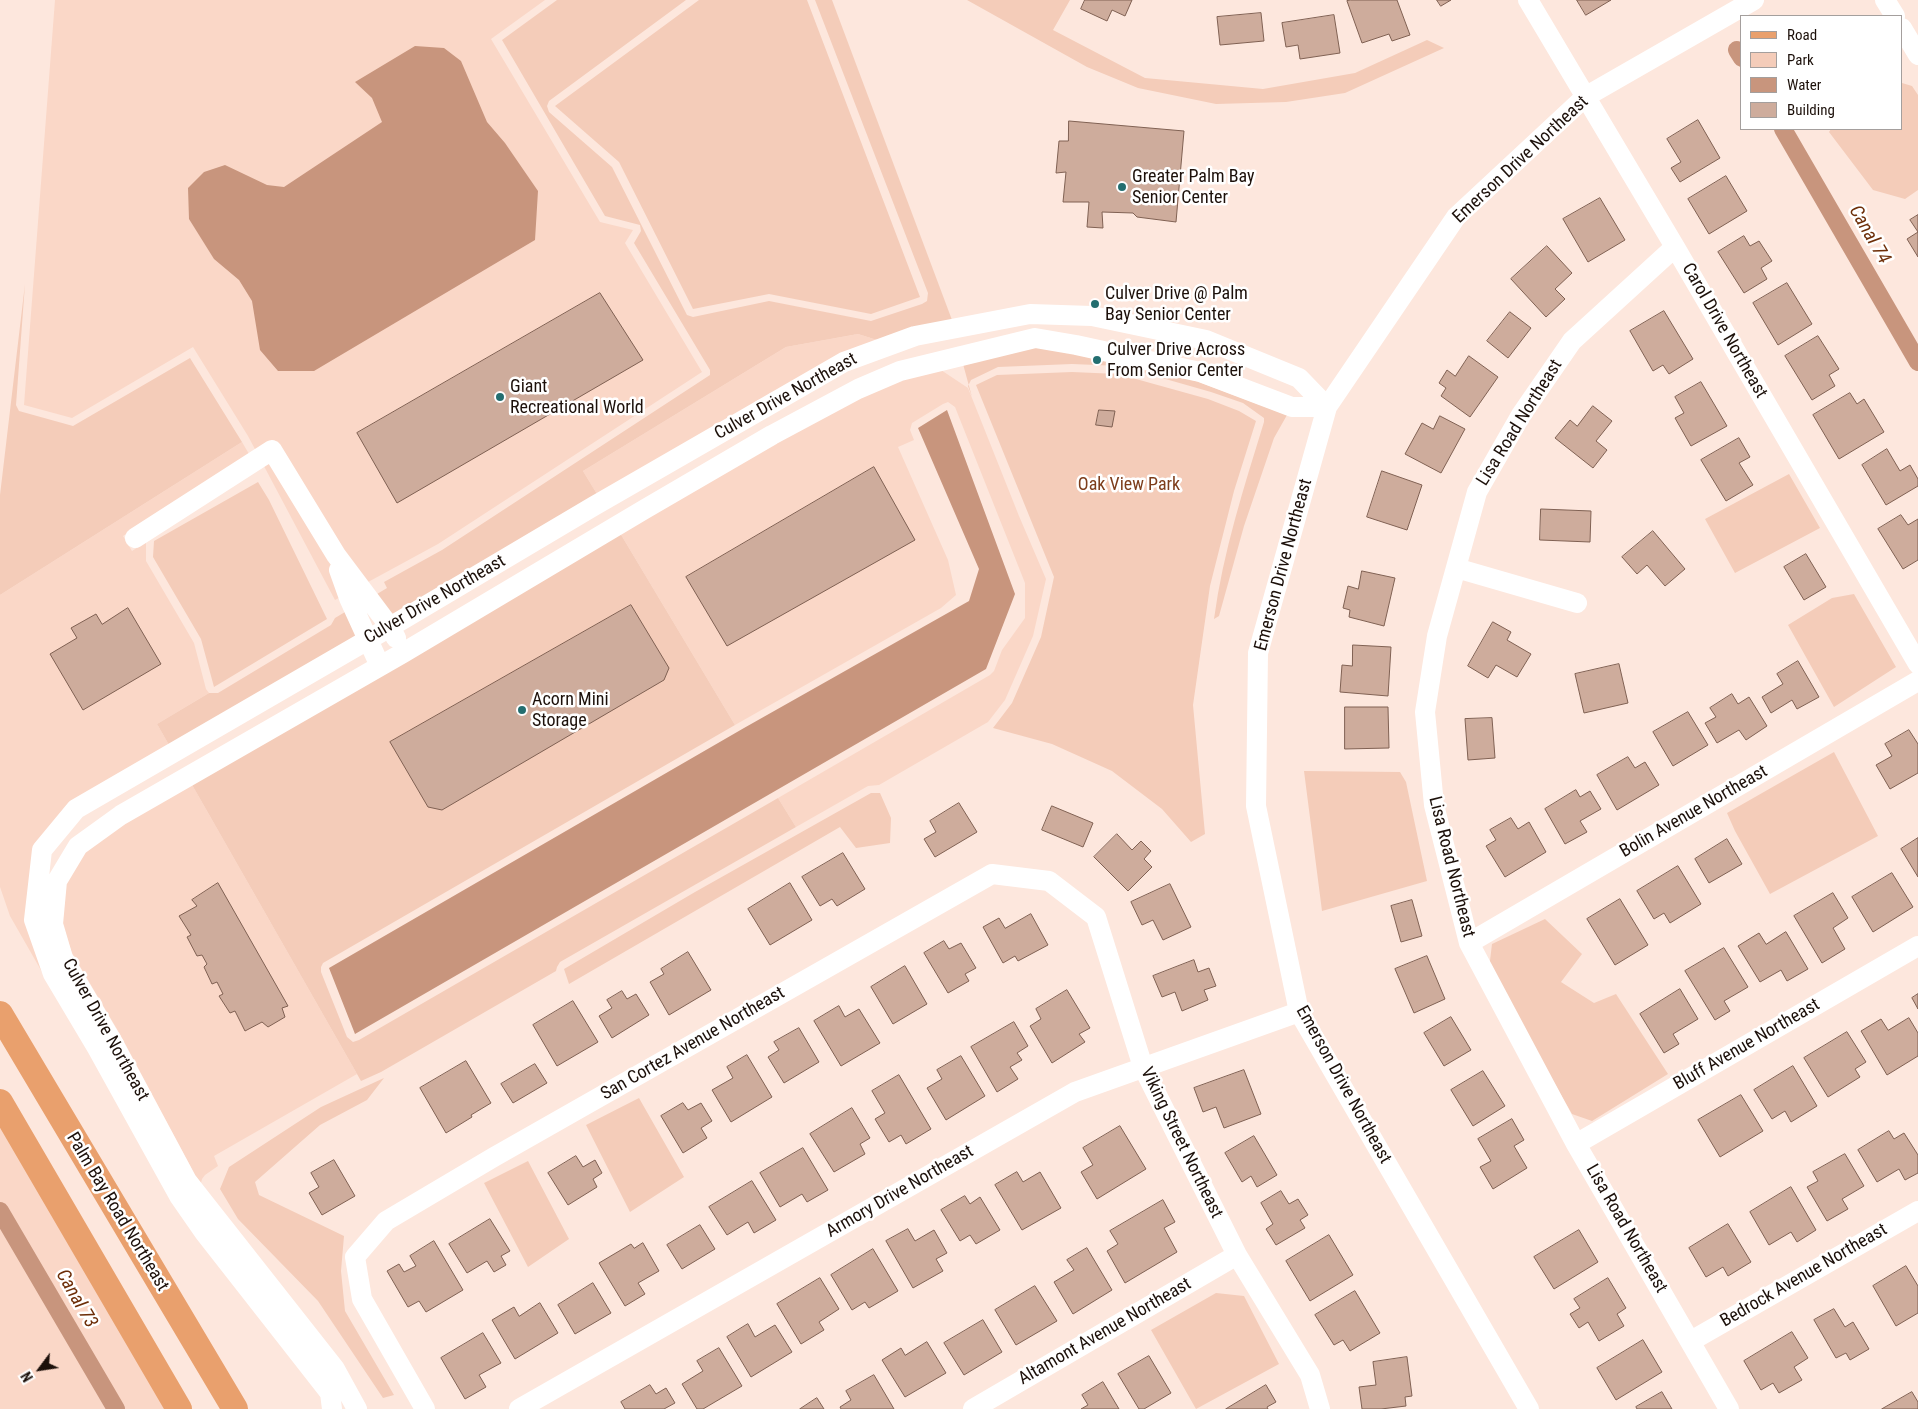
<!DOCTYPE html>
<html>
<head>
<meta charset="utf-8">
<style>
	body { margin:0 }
	#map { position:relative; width:1918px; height:1409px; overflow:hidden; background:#fde7dd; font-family:"Roboto Condensed",sans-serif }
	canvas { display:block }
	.legend { position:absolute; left:1740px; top:15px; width:162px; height:115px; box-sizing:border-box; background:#fff; border:1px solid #a49f9d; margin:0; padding:6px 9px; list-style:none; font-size:15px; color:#1c100a }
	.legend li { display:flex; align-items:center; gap:10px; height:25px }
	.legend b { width:25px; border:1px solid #a49f9d }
	.north { position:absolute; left:15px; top:1344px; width:50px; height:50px; -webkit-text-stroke:4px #fff; paint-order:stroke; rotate:239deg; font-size:14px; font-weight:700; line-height:20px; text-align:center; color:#1c100a }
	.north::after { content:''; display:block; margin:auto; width:18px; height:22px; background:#1c100a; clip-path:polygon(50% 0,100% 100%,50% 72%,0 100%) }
</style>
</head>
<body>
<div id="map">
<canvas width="1918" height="1409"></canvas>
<ul class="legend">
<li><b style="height:6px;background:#e9a06d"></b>Road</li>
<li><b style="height:14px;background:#f4ccb9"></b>Park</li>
<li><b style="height:14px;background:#c8957d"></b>Water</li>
<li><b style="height:14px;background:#ceac9c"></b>Building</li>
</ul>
<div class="north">N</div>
</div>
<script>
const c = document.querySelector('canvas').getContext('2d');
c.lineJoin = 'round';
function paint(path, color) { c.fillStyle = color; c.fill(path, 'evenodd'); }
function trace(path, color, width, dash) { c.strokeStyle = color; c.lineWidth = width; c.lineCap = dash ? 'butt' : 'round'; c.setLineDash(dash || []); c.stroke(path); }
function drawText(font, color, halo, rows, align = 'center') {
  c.font = font + ' "Roboto Condensed",sans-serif'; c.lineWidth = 5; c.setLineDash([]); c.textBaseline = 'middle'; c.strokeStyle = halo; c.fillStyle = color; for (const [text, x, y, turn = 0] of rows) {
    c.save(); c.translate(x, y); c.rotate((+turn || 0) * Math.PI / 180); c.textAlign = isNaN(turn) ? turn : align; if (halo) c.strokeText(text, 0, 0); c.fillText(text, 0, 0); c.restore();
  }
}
const built = new Path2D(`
	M55,0H545L491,39L600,222L633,230L625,243L702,372L438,544L335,600L248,436L193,347L72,418L24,405Z
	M858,334L877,340L597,494L583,471L786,347Z
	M941,370L968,388L1019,516L1046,579L1033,636L1005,700L988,722L879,785L868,786L796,827L778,798L990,675L994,671L1002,650L1025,618V583L955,407L948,402L943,404L912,423L910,430L914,440L898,447L948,560L956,595L941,608L735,725L620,533L777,443L861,397L902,379Z
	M242,442L249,454L123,536L132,551L146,542V561L194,643L206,689L209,693L157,724L169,745L34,845L42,972L10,916L0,887V595Z
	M191,783L357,1074L214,1156L218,1166L205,1175L202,1179L201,1183L195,1175L121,1036L72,953L62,923L66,883L85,852L126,822Z
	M0,1102L179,1409H0Z`);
const green = new Path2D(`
	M557,0H686L549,101L547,106L549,112L612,167L687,315L693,317L769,301L871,321L922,304L927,301L928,293L815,0H832L952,320L877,340L858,334L786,347L583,471L597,494L393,616L377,594L387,588L384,582L442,550L710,375V370L634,243L641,231L640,225L605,216L502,40Z
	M699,0H807L920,297L871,314L769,294L693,309L619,162L555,106Z
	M967,0H1070L1053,30L1145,78L1263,89L1355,73L1427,40L1444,48L1345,93L1286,102L1216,104L1138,88L1087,67Z
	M1902,83L1912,86L1918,95V190L1905,199L1873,190L1829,132L1831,129H1902Z
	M25,284L16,405L19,411L73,426L190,358L242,442L0,595V495Z
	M1035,347L1074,354L1196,381L1287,415L1274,438L1244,526L1219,616L1214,619C1223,552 1244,487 1264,422V418L1243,403L1211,392L1120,366L1072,364L998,367L971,380L968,386L972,397L963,364Z
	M1072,372L1118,374L1208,399L1239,411L1256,421L1234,491L1210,586L1193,705L1205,834L1191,842L1162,809L1112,771L1052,744L993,728L1012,703L1041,637L1054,577L976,385L997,375Z
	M1789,474L1820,528L1735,573L1705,519Z
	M258,482L269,500L327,619L214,687L201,639L153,557L154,541Z
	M620,533L735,725L323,963L321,967V972L347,1037L353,1042L359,1040L778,798L796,827L560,962L557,967L556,971L381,1072L361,1081L191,783Z
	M1854,594L1896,667L1834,707L1788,625L1832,598Z
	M345,612L357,636L169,745L157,724L209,693H218L331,625L335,618Z
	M1834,752L1878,836L1770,894L1735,831L1727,813Z
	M1304,771L1400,772L1406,782L1427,881L1322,911Z
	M871,793H880L891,818L890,843L856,848L840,827L569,984L564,969L695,892Z
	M1545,919L1582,954L1561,982L1594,1003L1616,994L1668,1074L1592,1121L1572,1114L1489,969L1492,944Z
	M384,1078L367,1100L320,1125L255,1182L259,1195L344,1236L341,1271L345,1311L394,1395L383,1398L318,1301L238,1219L220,1189L229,1167L321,1107Z
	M639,1098L684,1177L630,1212L586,1125Z
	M528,1161L569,1239L528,1267L484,1183Z
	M1216,1293L1244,1296L1279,1364L1196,1409L1151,1330Z`);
const water = new Path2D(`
	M415,46L444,48L461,61L487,122L505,143L538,191L535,240L314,371H278L260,350L252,301L239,280L214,259L189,219L188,188L204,172L225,165L267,185L284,187L382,122L372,98L355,82Z
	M947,410L1015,594L986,669L355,1034L329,968L744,728L969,601L979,569L918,428Z`);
const canal = new Path2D(`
	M1737,50L1742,58
	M1783,129L1918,362
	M0,1211L116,1409`);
const building = new Path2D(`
	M1085,0H1132L1125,16L1112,10L1107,21L1081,9Z
	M1351,0H1397L1410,35L1392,41L1389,34L1362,43L1347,1Z
	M1437,0H1451L1441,6Z
	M1577,0H1611L1586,15Z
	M1261,13L1264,41L1220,45L1217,17Z
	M1334,15L1340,53L1300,59L1298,45L1286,47L1282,23Z
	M1698,120L1720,158L1680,182L1671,168L1681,162L1667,139Z
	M1069,121L1184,131L1176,222L1137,217L1133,213L1102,212L1103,228L1087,227L1089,202H1063L1066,172L1056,173L1059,141H1068Z
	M1726,176L1747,211L1709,234L1688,199Z
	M1600,198L1625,240L1588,262L1563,219Z
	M1918,215V257L1907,239L1918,232L1910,220Z
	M1744,236L1750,246L1759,241L1772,261L1761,268L1767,279L1744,293L1718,252Z
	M1547,246L1572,273L1555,289L1565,299L1546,317L1511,279Z
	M1787,283L1812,324L1778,345L1753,303Z
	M600,293L643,360L397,503L357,433Z
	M1664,311L1693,359L1669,374L1663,365L1653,371L1630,331Z
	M1510,312L1531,328L1508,358L1487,341Z
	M1818,336L1839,369L1829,375L1835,386L1812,400L1785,356Z
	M1469,356L1498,377L1470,417L1441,396L1446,388L1439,383L1447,370L1455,376Z
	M1701,382L1727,426L1691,446L1675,418L1684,413L1675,397Z
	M1850,393L1857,404L1864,399L1884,432L1839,459L1813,415Z
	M1593,406L1612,421L1596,441L1607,450L1593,468L1555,438L1570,420L1577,426Z
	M1099,410L1115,411L1112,427L1096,425Z
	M1440,416L1465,429L1441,473L1405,454L1422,423L1433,429Z
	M1739,438L1750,457L1739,463L1753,485L1726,501L1701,460Z
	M1887,449L1900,471L1910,465L1918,479V486L1886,505L1862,465Z
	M874,467L915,540L727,646L686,577Z
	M1382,471L1422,485L1407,530L1367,517Z
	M1541,509L1591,511L1590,542L1540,540Z
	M1901,515L1908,525L1918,519V560L1903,569L1878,529Z
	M1653,531L1685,569L1665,586L1647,565L1637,574L1622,557Z
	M1806,554L1826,587L1804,600L1784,567Z
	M1362,571L1395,578L1384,626L1349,617L1350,610L1343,608L1348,586L1358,589Z
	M631,605L669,668L664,680L442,810L428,807L390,742Z
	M128,608L161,664L83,710L50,654L77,638L71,628L96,614L102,624Z
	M1493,622L1511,632L1507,640L1531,654L1517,677L1496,665L1488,678L1468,666Z
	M1353,645L1391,647L1388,696L1340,692L1342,665L1352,666Z
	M1798,661L1819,697L1797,709L1792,700L1771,713L1762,697L1783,684L1777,674Z
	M1619,664L1628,703L1584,713L1575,674Z
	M1732,694L1738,704L1749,697L1767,726L1746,740L1739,730L1717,743L1705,723L1716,717L1710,708Z
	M1345,707H1388L1389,748L1345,749Z
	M1688,712L1708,745L1673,766L1653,732Z
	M1492,718L1495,758L1468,760L1465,719Z
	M1909,730L1918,744V773L1890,789L1876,765L1892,756L1885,744Z
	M1628,757L1635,768L1645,762L1659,785L1617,810L1597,775Z
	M1576,790L1580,797L1590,791L1601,809L1580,821L1587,832L1565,844L1545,809Z
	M959,803L977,832L935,857L924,839L936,832L930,821Z
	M1052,806L1093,823L1083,847L1042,830Z
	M1511,818L1518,829L1529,822L1546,852L1505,877L1486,846L1496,840L1490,830Z
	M1117,834L1132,850L1141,841L1151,851L1144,859L1152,867L1128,891L1094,857Z
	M1918,838V877L1901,849Z
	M1727,839L1742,864L1709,883L1695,859Z
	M843,853L865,889L837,906L832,899L820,906L802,877Z
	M1678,866L1701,904L1670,923L1664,913L1654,919L1637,891Z
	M1892,873L1913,907L1873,932L1852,897Z
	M218,883L288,1006L282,1008L285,1017L268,1027L262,1022L245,1031L235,1011L230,1013L219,996L223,994L217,982L212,984L204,967L207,964L202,955L197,956L187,937L191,935L179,916L197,906L192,900Z
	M790,883L812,920L770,945L748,909Z
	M1170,884L1191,927L1163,940L1153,920L1142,925L1131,902Z
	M1833,893L1848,918L1833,928L1845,949L1822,963L1794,916Z
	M1620,899L1648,945L1615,965L1587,919Z
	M1412,900L1422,936L1401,942L1391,906Z
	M1031,914L1048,945L1018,961L1015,956L1003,963L983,927L999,918L1005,928Z
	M1786,932L1808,969L1787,981L1781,970L1760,982L1738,946L1759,933L1766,944Z
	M944,941L949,949L961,943L976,968L965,974L969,981L948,993L924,953Z
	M1724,948L1748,987L1724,1001L1730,1011L1715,1020L1685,971Z
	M688,952L711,990L669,1015L650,982L664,974L661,969Z
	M1427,956L1445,999L1414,1013L1395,969Z
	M1194,960L1198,972L1209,968L1216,986L1204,990L1208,1000L1182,1011L1175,992L1162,997L1153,976Z
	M905,966L927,1004L893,1024L871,987Z
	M1680,989L1698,1019L1673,1034L1679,1044L1664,1053L1640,1014Z
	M1067,990L1090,1028L1079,1034L1085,1042L1052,1063L1030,1026L1041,1019L1036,1009Z
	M622,991L627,999L636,994L649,1015L612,1038L599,1016L612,1008L607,1000Z
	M1918,994V1009L1912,998Z
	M573,1001L598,1042L557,1066L533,1025Z
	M839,1006L845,1017L859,1009L880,1043L841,1066L814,1021Z
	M1451,1017L1471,1050L1444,1066L1424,1033Z
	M1909,1018L1918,1033V1056L1887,1075L1861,1031L1881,1019L1888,1030Z
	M1014,1022L1028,1046L1017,1053L1022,1060L1010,1067L1018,1079L997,1092L971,1047Z
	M799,1028L819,1062L784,1083L768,1057L779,1050L774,1042Z
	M1847,1032L1866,1062L1855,1069L1860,1077L1828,1097L1804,1058Z
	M747,1055L772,1097L731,1122L712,1090L733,1078L727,1067Z
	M961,1056L985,1096L946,1120L927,1088L942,1079L937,1070Z
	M466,1061L491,1103L471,1115L472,1117L446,1133L420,1088Z
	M535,1064L547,1083L513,1103L501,1084Z
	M1793,1066L1817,1106L1791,1122L1785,1111L1772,1119L1754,1090Z
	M1244,1070L1261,1114L1224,1128L1216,1107L1203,1112L1194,1088Z
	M1483,1071L1505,1106L1473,1126L1451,1090Z
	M899,1075L931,1129L906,1144L901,1135L889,1142L875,1119L885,1113L872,1091Z
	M1741,1095L1763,1131L1720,1157L1698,1120Z
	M683,1103L688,1110L701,1103L712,1121L701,1128L707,1138L683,1153L661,1116Z
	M852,1108L870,1138L860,1144L865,1154L834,1172L810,1134Z
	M1512,1119L1524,1140L1514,1146L1527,1168L1493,1189L1480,1167L1491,1161L1478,1139Z
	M1120,1126L1146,1169L1097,1199L1081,1172L1093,1165L1083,1148Z
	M1889,1131L1894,1139L1904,1133L1918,1155V1173L1905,1180L1899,1169L1877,1182L1858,1150Z
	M1254,1136L1277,1175L1257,1187L1251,1176L1242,1182L1225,1153Z
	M803,1148L828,1190L807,1202L802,1194L780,1207L760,1173Z
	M1845,1154L1864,1186L1842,1199L1848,1209L1827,1221L1807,1187L1818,1181L1813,1172Z
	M576,1156L583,1167L595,1160L602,1173L593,1179L597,1187L568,1205L548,1173Z
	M334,1160L355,1196L322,1215L309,1193L319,1187L311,1173Z
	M1017,1172L1023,1182L1040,1172L1061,1208L1022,1230L995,1185Z
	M752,1181L776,1220L754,1233L748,1222L727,1235L709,1207Z
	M1791,1187L1816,1230L1797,1242L1791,1232L1769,1245L1750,1212Z
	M1281,1191L1289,1204L1298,1199L1308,1215L1300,1220L1305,1228L1276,1245L1266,1229L1273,1224L1261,1203Z
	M965,1196L970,1204L980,1197L1000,1230L976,1244L970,1235L960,1241L941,1210Z
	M1163,1200L1175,1222L1164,1228L1177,1252L1125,1283L1107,1251L1118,1244L1110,1231Z
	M490,1219L510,1251L501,1256L506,1265L494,1272L487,1261L467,1273L449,1244Z
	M1728,1224L1751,1262L1728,1276L1723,1267L1706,1277L1689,1248Z
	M700,1225L715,1249L682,1269L667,1245Z
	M908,1229L915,1241L934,1230L947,1253L936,1259L943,1271L913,1288L886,1241Z
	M1579,1230L1598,1262L1554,1289L1534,1257Z
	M1329,1235L1353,1275L1310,1301L1286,1261Z
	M434,1241L463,1290L426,1312L419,1301L408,1307L387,1271L399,1264L404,1272L416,1266L410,1256Z
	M643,1243L659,1271L638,1283L645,1294L625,1306L599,1263L631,1244L634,1248Z
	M1087,1248L1112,1290L1073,1314L1054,1282L1074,1270L1067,1260Z
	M873,1249L898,1291L869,1308L865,1302L852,1310L831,1275Z
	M1906,1266L1918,1286V1313L1896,1326L1873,1286Z
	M820,1278L839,1309L819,1322L824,1330L801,1344L777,1304Z
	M1608,1278L1626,1308L1617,1314L1624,1326L1599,1341L1588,1322L1579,1328L1570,1314L1580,1308L1574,1299Z
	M593,1283L611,1313L575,1334L558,1305Z
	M1035,1286L1057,1321L1016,1345L995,1310Z
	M1355,1291L1380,1333L1350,1351L1343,1340L1334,1345L1315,1315Z
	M540,1303L558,1333L515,1359L492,1320L514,1307L519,1316Z
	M1834,1309L1845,1327L1853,1322L1869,1349L1850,1360L1846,1353L1836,1358L1814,1320Z
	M983,1320L1002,1352L964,1375L944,1343Z
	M748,1324L755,1337L775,1325L792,1352L751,1377L727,1337Z
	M1792,1332L1808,1358L1794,1367L1802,1380L1779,1393L1773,1383L1761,1390L1744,1361Z
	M483,1333L501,1363L479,1375L486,1387L465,1399L441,1358Z
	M1643,1340L1662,1372L1616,1400L1597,1368Z
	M927,1342L946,1373L905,1397L882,1360L901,1348L905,1355Z
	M719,1348L742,1386L703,1409H697L682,1384L703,1371L697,1361Z
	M1149,1356L1171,1393L1144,1409H1139L1118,1374Z
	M1407,1357L1412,1396L1405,1397L1406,1406L1381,1409H1362L1359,1387L1376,1385L1373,1362Z
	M874,1375L894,1409H841L840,1407L851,1400L846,1391Z
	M1103,1382L1119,1409H1081L1088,1405L1082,1395Z
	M650,1385L656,1394L666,1388L675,1403L664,1409H625L621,1402Z
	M1266,1385L1276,1402L1267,1407L1268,1409H1226Z
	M1662,1392L1672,1409H1637L1636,1407Z
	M1912,1392L1918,1402V1409H1882Z
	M817,1398L824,1409H800Z`);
const minor = new Path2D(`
	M1528,0L1675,247L1918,664
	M1885,0L1895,16
	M1902,28L1918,55
	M1675,247L1572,341L1521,415L1477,492L1437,636L1425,712L1434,805L1469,943L1576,1144L1729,1409
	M135,538L272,450L336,555L390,627L396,638
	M1456,568L1577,603
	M339,570L349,598L380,666
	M1469,943L1918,681
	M1576,1144L1918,946
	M1691,1341L1918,1211
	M332,1409L330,1393L204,1232L179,1196L97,1048L53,974L34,920L42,850L76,809L390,627L594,506L844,362L915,336L1030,314L1092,316L1206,340L1299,378L1327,407
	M357,1409L335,1369L187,1181L112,1041L63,958L53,924L57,881L78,846L121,815L403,653L645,509L772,435L858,389L900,371L1035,338L1076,345L1200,372L1292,407H1327
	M425,1409L362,1299L355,1257L386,1221L494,1157L992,874L1049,881L1096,917L1143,1067L1237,1255L1310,1375L1320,1409
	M519,1409L1075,1092L1299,1012
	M973,1409L1237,1255
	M1529,1409L1299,1012L1256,806L1258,653L1327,407L1456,217L1585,97L1754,0`);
const major = new Path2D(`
	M0,1014L235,1409
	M0,1102L179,1409`);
const markers = [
	[1122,187,5,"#236e70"],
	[1095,304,5,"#236e70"],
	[1097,360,5,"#236e70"],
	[500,397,5,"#236e70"],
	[522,710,5,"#236e70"]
];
const streetNames = [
	["Emerson Drive Northeast",1521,160,-43],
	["Carol Drive Northeast",1724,331,60],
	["Culver Drive Northeast",786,397,-29],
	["Lisa Road Northeast",1520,423,-58],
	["Emerson Drive Northeast",1284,565,-75],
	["Culver Drive Northeast",435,600,-30],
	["Bolin Avenue Northeast",1694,812,-30],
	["Lisa Road Northeast",1451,867,76],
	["Culver Drive Northeast",105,1030,61],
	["San Cortez Avenue Northeast",693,1044,-30],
	["Bluff Avenue Northeast",1747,1045,-30],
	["Emerson Drive Northeast",1343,1085,61],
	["Viking Street Northeast",1181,1143,64],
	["Armory Drive Northeast",900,1192,-30],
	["Palm Bay Road Northeast",117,1212,59],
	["Lisa Road Northeast",1626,1229,60],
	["Bedrock Avenue Northeast",1804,1276,-30],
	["Altamont Avenue Northeast",1105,1332,-30]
];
const poiNames = [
	["Greater Palm Bay",1132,177],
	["Senior Center",1132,198],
	["Culver Drive @ Palm",1105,294],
	["Bay Senior Center",1105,315],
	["Culver Drive Across",1107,350],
	["From Senior Center",1107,371],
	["Giant",510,387],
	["Recreational World",510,408],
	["Acorn Mini",532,700],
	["Storage",532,721]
];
const parkNames = [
	["Oak View Park",1129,485]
];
const waterNames = [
	["Canal 74",1869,235,60],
	["Canal 73",76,1299,60]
];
paint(built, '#fad7c7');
paint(green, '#f4ccb9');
paint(water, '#c8957d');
trace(canal, '#c8957d', 18);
paint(building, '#ceac9c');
trace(building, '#806153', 1);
trace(minor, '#fff', 20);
trace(major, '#e9a06d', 26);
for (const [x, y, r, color] of markers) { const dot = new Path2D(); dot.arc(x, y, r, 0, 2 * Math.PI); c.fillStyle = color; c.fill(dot); trace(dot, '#fff', 2); }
drawText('18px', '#1c100a', '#fff', streetNames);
drawText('18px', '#1c100a', '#fff', poiNames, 'left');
drawText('18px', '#7d3d1b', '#fff', parkNames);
drawText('italic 19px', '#6d2e08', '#fff', waterNames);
</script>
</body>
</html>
